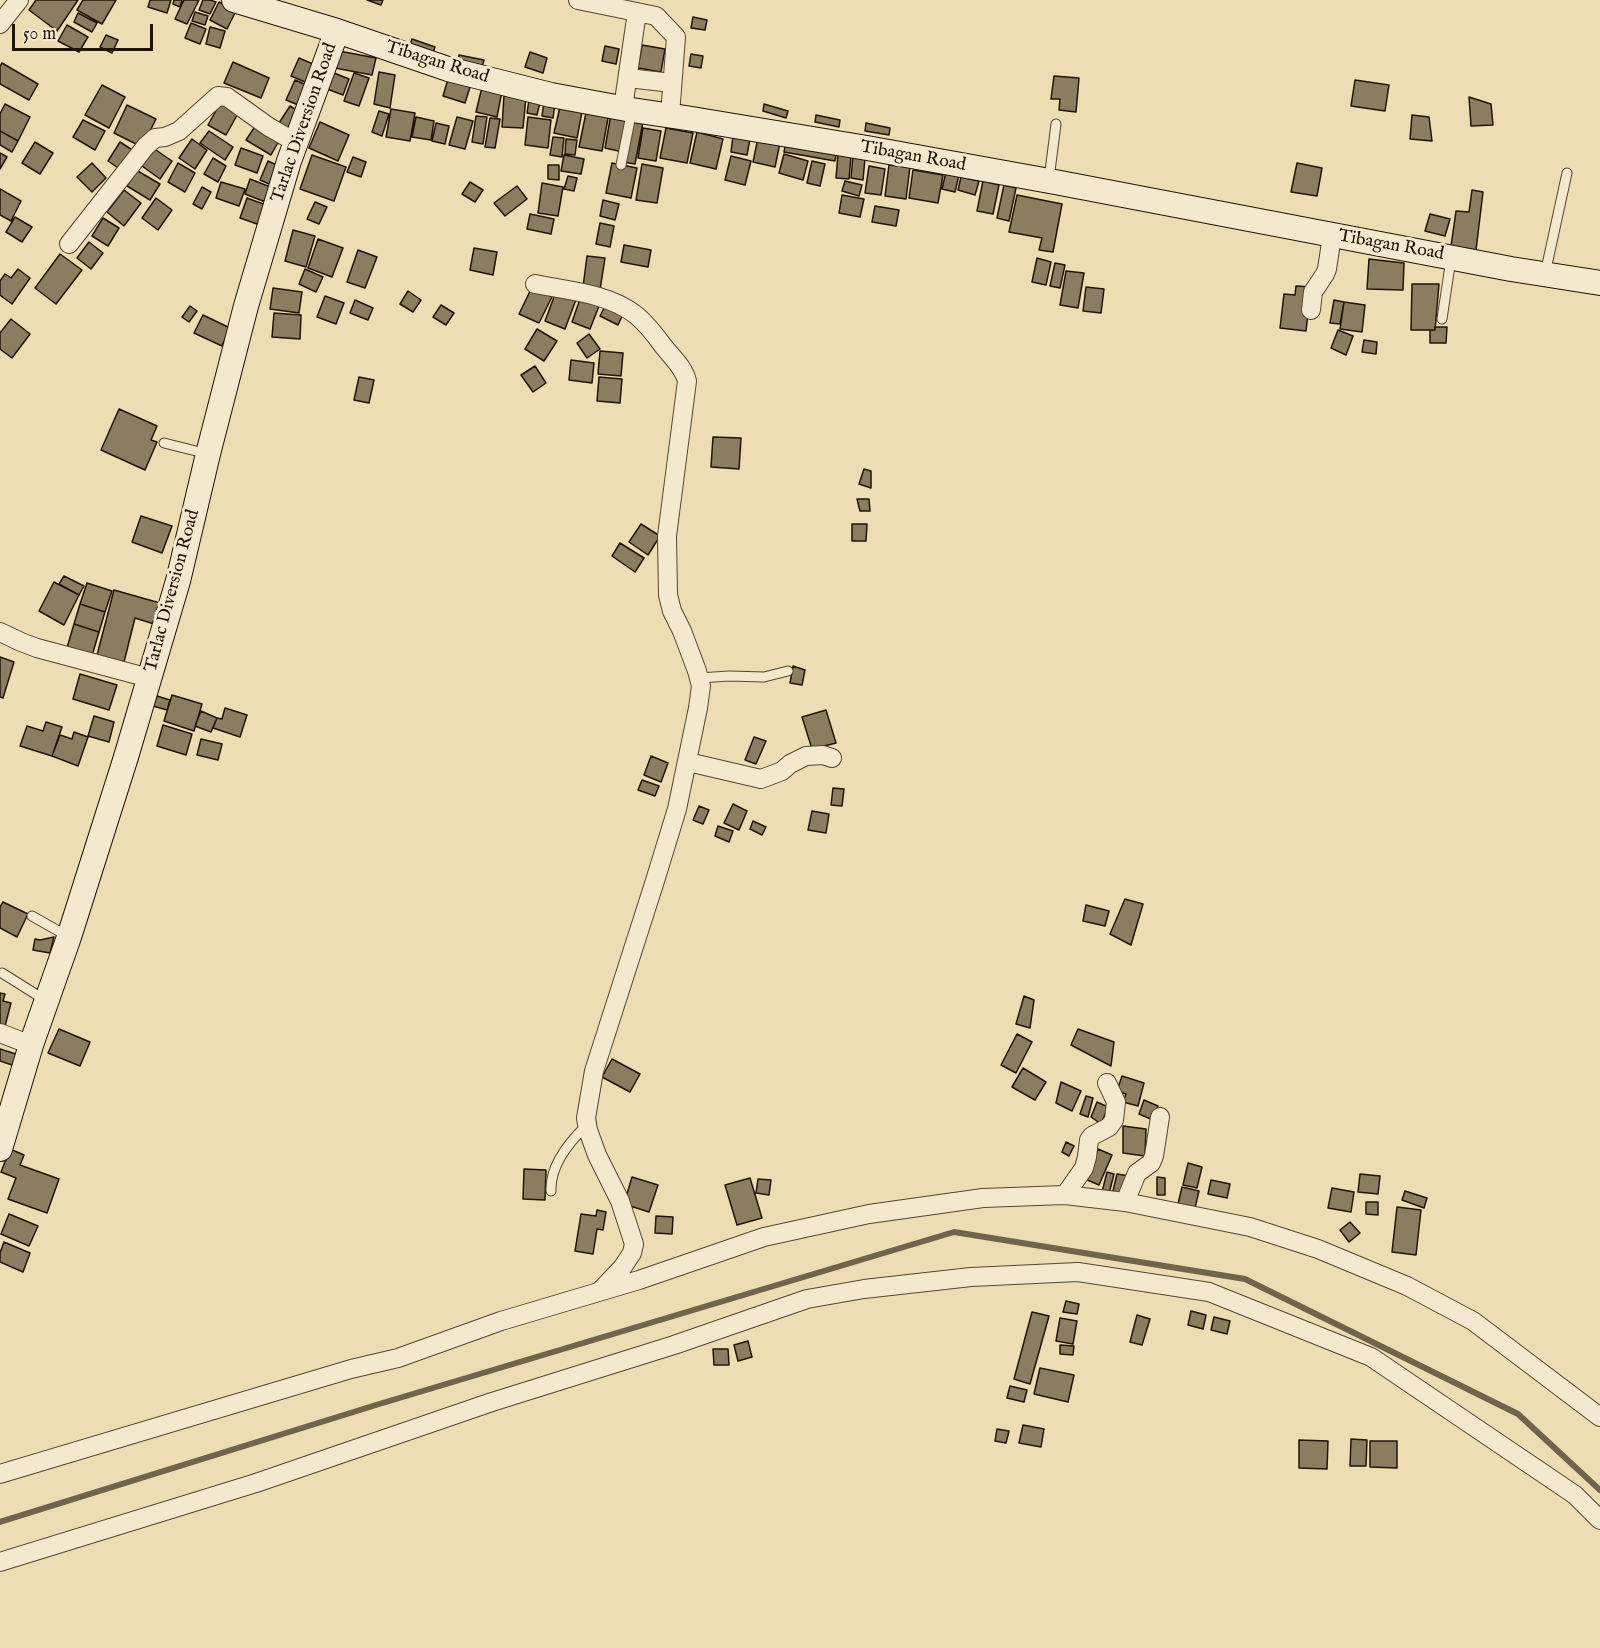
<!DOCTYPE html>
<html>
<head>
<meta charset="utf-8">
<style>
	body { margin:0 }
	#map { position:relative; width:1600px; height:1648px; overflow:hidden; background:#eeddb3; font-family:"IM FELL English",serif }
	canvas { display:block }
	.scale { position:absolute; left:12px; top:24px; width:141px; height:27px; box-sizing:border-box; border:3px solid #211407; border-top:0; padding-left:8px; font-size:18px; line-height:21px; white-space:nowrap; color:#211407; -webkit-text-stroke:4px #f4e9ce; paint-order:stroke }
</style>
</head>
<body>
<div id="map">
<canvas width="1600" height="1648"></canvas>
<div class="scale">50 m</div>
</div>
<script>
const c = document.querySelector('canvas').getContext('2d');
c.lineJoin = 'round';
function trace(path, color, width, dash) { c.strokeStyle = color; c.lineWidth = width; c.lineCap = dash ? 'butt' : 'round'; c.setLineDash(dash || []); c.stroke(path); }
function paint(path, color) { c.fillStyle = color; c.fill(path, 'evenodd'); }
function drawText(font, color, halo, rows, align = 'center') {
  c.font = font + ' "IM FELL English",serif'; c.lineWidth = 6; c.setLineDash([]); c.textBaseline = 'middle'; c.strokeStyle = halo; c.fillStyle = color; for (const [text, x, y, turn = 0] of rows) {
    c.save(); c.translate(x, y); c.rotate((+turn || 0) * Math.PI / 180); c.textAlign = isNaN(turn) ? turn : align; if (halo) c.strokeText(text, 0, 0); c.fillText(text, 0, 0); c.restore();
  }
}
const stream = new Path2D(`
	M0,1522L376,1405L954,1232L1245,1279L1518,1414L1600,1490`);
const building = new Path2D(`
	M36,0H78L57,31L29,10Z
	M83,0H116L102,24L77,10Z
	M150,0H171L167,13L148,7Z
	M174,0H182L180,7L173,4Z
	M184,0H199L187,24L175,19Z
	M203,0H210L216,2L210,14L199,10Z
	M367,0H383L381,5Z
	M219,2L236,11L227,29L210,20Z
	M195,12L208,16L205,25L192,21Z
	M78,13L97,23L92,32L74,22Z
	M693,17L707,20L705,30L691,28Z
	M191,23L206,29L200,44L185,38Z
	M67,25L88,37L79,52L58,41Z
	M210,27L225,31L220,48L206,44Z
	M106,35L118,40L112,53L100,47Z
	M412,39L435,47L433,53L410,45Z
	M642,45L665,49L661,72L638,68Z
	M605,46L619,49L616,64L602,61Z
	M339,51L376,58L372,75L335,68Z
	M530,52L547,58L543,73L525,67Z
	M691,54L703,56L701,68L689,66Z
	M459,55L484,60L482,67L458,62Z
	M299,58L320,67L312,85L291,76Z
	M233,62L269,78L261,98L224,83Z
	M2,63L38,84L29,100L0,84V66Z
	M379,72L395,75L390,108L374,104Z
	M334,73L349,79L343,95L327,89Z
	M354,73L369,78L359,106L344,101Z
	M1054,76L1079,78L1076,112L1059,110L1060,99H1051Z
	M448,79L470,87L465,103L443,96Z
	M295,80L311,87L303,107L286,100Z
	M1355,80L1389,85L1385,111L1351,106Z
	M102,85L125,97L109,128L85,115Z
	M482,87L502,91L497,117L476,112Z
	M504,95L526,97L523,128L502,127Z
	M1469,97L1491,104L1493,125L1471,126Z
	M223,98L241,108L226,135L208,125Z
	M529,100L540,102L537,115L527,113Z
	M544,102L555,103L553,118L542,116Z
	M5,104L30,117L18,141L0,131V114Z
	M764,104L788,111L786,118L763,111Z
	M127,105L156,119L142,147L114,133Z
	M290,106L303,114L292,131L279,123Z
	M560,107L582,112L577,138L554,133Z
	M587,108L609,113L602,151L579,147Z
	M391,109L415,113L410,141L386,137Z
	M379,111L389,114L382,136L372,132Z
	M611,114L630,118L623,152L605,148Z
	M816,115L840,120L839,127L815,122Z
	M1412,115L1429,117L1432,141L1410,139Z
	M476,116L487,117L483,144L472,142Z
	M416,117L434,121L431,140L412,137Z
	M457,117L473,121L465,149L449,145Z
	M528,117L551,120L548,148L525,145Z
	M490,118L500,119L495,148L485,147Z
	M631,119L643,122L635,164L623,162Z
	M83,120L105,131L95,150L73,137Z
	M320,122L349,135L338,161L309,148Z
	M436,123L449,126L445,144L432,141Z
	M866,123L890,128L889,135L865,131Z
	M256,125L280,139L271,155L246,140Z
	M643,128L661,131L656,161L638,158Z
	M666,128L693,133L687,163L660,158Z
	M0,131L18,141L12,152L0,145Z
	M209,131L233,147L225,160L200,143Z
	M697,132L723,139L716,169L690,163Z
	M733,136L750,139L747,155L731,152Z
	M553,137L564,138L562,157L550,155Z
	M758,138L780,143L775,167L753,162Z
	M192,139L207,150L195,169L179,158Z
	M566,139L577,140L575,155L565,154Z
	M35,142L53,153L40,174L22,163Z
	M120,142L134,151L121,170L108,161Z
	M785,146L836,155L835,161L784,152Z
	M153,148L172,161L160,179L142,166Z
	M241,148L263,156L257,173L235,165Z
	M0,153L7,157L0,169Z
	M784,154L808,161L803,180L779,173Z
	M838,154L851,156L849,179L836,178Z
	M312,155L346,167L334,201L300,189Z
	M564,155L584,159L581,174L561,171Z
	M731,156L751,161L745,185L725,180Z
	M853,156L865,158L863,180L851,178Z
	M353,157L366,162L361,177L347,172Z
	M213,158L226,166L218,182L204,174Z
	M268,161L281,167L274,186L260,180Z
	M812,161L825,164L820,186L807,183Z
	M92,163L106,178L92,192L77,177Z
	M178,163L195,173L185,192L168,182Z
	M612,163L637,168L631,198L606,193Z
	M1297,163L1322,168L1317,196L1291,192Z
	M642,164L663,168L657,203L636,200Z
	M548,165H559V180L548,179Z
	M889,165L910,167L906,199L885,196Z
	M869,166L885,169L881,195L865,193Z
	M136,170L160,184L150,200L127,186Z
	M913,170L943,175L938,203L909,198Z
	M946,172L959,175L955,192L942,189Z
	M568,176L577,178L574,191L564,189Z
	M961,177L979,181L975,195L958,190Z
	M250,179L273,188L268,203L245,194Z
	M845,181L862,185L859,196L842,191Z
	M983,181L999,185L993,214L977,211Z
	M221,182L245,189L239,206L216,198Z
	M470,182L483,190L475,202L462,194Z
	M542,183L563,187L558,216L538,213Z
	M1004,185L1016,188L1009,221L997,218Z
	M517,186L527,199L505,216L494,203Z
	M202,187L211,192L202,209L193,204Z
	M0,189L21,201L11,221L0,215Z
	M124,190L141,203L124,226L107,212Z
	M1472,190L1483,192L1476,250L1451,246L1456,211L1469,212Z
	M842,195L864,199L860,217L839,213Z
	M1017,195L1062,204L1053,252L1039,250L1042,238L1009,232Z
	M156,198L172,210L158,230L142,218Z
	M247,198L266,205L260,225L240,218Z
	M603,200L619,204L615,220L600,216Z
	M315,202L327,207L319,224L307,219Z
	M875,206L899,210L896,226L872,222Z
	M530,214L554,219L551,234L527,229Z
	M1430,214L1450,219L1445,236L1425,231Z
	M15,217L32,227L22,242L6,232Z
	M103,218L119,228L108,246L92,236Z
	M600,223L614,226L610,247L596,244Z
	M293,230L315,236L306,267L285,261Z
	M318,239L343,248L332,277L308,268Z
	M89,242L103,253L91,269L77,258Z
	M624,245L651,250L648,267L621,262Z
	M474,248L497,252L493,275L470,270Z
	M358,250L377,257L365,288L347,282Z
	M60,254L82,270L56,304L35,288Z
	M587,256L605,258L600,290L583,287Z
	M1037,258L1051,262L1046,285L1032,282Z
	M1369,259L1404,263L1403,290L1367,289Z
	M1055,263L1065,265L1060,288L1050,286Z
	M18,269L30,278L12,304L0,295V281L5,274L11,278Z
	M305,269L323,277L316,292L299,284Z
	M1066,271L1084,273L1078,308L1060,305Z
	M1412,284H1439L1435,330H1411Z
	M1296,286L1311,287L1306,331L1280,328L1284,294L1295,295Z
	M532,287L552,297L539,323L519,314Z
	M1086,287L1104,289L1101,313L1083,311Z
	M273,288L302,292L299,313L270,309Z
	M557,289L577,297L565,329L545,321Z
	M408,291L421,300L413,312L400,304Z
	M325,296L344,303L336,324L317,317Z
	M580,299L599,306L590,329L572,322Z
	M355,300L373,308L368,320L350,313Z
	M1334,300L1344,302L1340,324L1330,323Z
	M1344,302L1365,305L1362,332L1340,329Z
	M606,304L624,312L618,325L600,316Z
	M441,305L454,313L446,325L433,317Z
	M190,306L197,311L189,322L182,317Z
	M274,313L301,315L300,339L272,337Z
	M203,315L230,328L222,346L194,333Z
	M11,319L30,334L12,358L0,349V333Z
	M1435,327H1447L1446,343H1430V330H1435Z
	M537,329L557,341L544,361L525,349Z
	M1338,330L1353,336L1346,355L1331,348Z
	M589,334L600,349L587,358L577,343Z
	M1364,340L1377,342L1376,354L1362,352Z
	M600,351L623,353L621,376L598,374Z
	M571,360L594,363L592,383L569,380Z
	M535,366L546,383L533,392L521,375Z
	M359,377L374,380L369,403L354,400Z
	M599,377L622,379L620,403L597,401Z
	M119,409L157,426L151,440L157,442L145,470L101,450Z
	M713,437L741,438L739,469L711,467Z
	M864,469L871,471V488L859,484Z
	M857,499H869L870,511H860Z
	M141,516L172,526L162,553L132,542Z
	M641,524L660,536L648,555L629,542Z
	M852,524H867L866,541H852Z
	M620,543L644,558L635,572L612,556Z
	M64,576L84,586L79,595L59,584Z
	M54,582L79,595L64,625L39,611Z
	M87,583L112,591L105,612L80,604Z
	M114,590L160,603L154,624L135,618L123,666L96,659Z
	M80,604L105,612L99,632L74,624Z
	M74,624L99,632L91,659L66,651Z
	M0,657L14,662L3,698L0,697Z
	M793,666L805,670L802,685L790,683Z
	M80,674L117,685L109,710L73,699Z
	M172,695L202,704L194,731L164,721Z
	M157,696L170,700L167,710L153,706Z
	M225,708L247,715L240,737L213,728L217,718L222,719Z
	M826,710L836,743L812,749L802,717Z
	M201,711L217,718L211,732L195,726Z
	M94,716L114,722L109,742L88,736Z
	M46,722L62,727L52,756L20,746L27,726L43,731Z
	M163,725L192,734L186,755L157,746Z
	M74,732L88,737L78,766L52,756L60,735L72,739Z
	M754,737L766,741L756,764L745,760Z
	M201,739L222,744L218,760L197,755Z
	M651,756L668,763L661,782L644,775Z
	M642,780L659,786L655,796L638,790Z
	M833,788L844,789L842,806L831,805Z
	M733,804L747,811L739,830L724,823Z
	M699,806L709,810L703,824L693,820Z
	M812,811L829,814L826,833L808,830Z
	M753,821L766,827L762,835L750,829Z
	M718,826L733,831L729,842L715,836Z
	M1125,899L1143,904L1131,945L1110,934Z
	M3,902L28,914L17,937L0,928V907Z
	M1086,905L1109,911L1105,926L1083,921Z
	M54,937L50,953L33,950L35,939L40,940Z
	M0,993L5,994L3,1001L11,1003L4,1030L0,1029Z
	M1024,996L1034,1000L1030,1028L1016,1024Z
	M59,1029L90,1042L80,1066L48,1053Z
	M1078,1029L1114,1042L1111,1066L1071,1045Z
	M1017,1034L1032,1042L1016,1073L1001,1065Z
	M0,1049L19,1055L15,1066L0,1061Z
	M612,1059L640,1074L630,1092L602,1077Z
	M1023,1068L1046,1082L1035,1100L1012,1087Z
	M1122,1076L1144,1083L1138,1106L1123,1102L1126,1094L1117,1091Z
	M1061,1082L1081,1091L1072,1111L1056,1103Z
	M1086,1096L1093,1098L1088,1117L1080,1114Z
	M1144,1100L1158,1106L1153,1120L1139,1114Z
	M1097,1102L1108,1107L1101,1124L1091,1117Z
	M1123,1126L1146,1129L1145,1156L1123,1153Z
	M1066,1142L1074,1146L1069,1156L1062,1152Z
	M10,1149L24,1155L20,1165L59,1179L47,1213L8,1199L16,1178L1,1172Z
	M1098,1149L1112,1155L1099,1185L1085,1179Z
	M1188,1163L1202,1167L1197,1188L1183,1185Z
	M524,1169L546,1170L545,1200L523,1199Z
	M1107,1172L1114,1174L1109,1194L1102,1192Z
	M1117,1174L1130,1176L1122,1198L1112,1195Z
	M1360,1174L1380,1176L1378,1194L1358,1192Z
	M632,1177L658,1185L649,1212L624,1204Z
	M1157,1177L1165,1178V1195H1157Z
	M750,1178L762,1218L737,1225L725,1185Z
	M758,1179L771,1180L769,1195L756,1193Z
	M1211,1180L1230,1184L1227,1198L1208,1194Z
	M1182,1187L1199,1191L1195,1208L1178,1204Z
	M1332,1188L1354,1192L1351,1212L1328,1208Z
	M1405,1191L1427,1198L1424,1208L1402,1200Z
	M1366,1202H1378V1215L1366,1214Z
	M1397,1207L1421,1210L1416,1255L1392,1252Z
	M597,1210L606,1212L603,1230L597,1229L593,1254L575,1251L581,1214L596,1216Z
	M9,1214L38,1226L29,1246L1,1234Z
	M656,1216L673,1217L672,1234L655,1233Z
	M1350,1222L1360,1233L1349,1242L1340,1230Z
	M4,1242L30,1253L23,1272L0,1262V1253Z
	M1066,1301L1079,1304L1077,1314L1063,1312Z
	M1191,1311L1206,1315L1203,1329L1188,1325Z
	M1032,1312L1049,1316L1030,1384L1014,1379Z
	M1137,1315L1150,1319L1142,1345L1130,1342Z
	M1214,1317L1230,1321L1227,1334L1211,1330Z
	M1060,1318L1077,1321L1073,1344L1056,1341Z
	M748,1341L752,1357L738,1361L734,1345Z
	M1060,1345L1074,1346L1073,1355L1060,1354Z
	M713,1349H728L729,1365H714Z
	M1040,1368L1074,1375L1068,1402L1034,1394Z
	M1010,1386L1027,1390L1024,1402L1007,1398Z
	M1023,1425L1044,1429L1041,1447L1019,1443Z
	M997,1429L1009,1431L1006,1443L995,1441Z
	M1351,1439L1367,1440L1366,1466H1350Z
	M1299,1440L1328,1441L1327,1469L1299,1468Z
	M1370,1441H1397V1468L1370,1467Z`);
const lane = new Path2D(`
	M621,165L632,110
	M1049,179L1056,124
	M1545,274L1567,173
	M1442,319L1451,259
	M164,443L208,454
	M699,678L729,676L764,677L788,671
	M32,916L69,937
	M2,973L45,1000
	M551,1191C550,1165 569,1142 587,1125`);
const street = new Path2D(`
	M578,0L656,16L676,37L670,115
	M0,24L19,0
	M628,78L672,83
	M623,108L637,12
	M69,244L146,146L155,138L165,137L179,131L218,96L227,97L269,127L295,142
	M535,284C569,291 608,293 636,315C647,324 656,336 664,347C672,357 684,368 687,381L667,536L668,595L672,611L682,631L697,671L701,686L698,708L677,809L654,884L594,1071L586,1118L588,1130L597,1155L620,1201L634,1244L632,1253L622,1268L601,1290
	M1311,310L1313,292L1325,274L1327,269L1332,236
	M0,632L21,642L37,648L149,678
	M688,762L761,779L782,771L790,764L806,756L823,755L832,758
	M0,1033L31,1045
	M1065,1195L1084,1168L1087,1157L1089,1140L1092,1136L1109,1127L1114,1120L1116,1102L1107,1083
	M1125,1202L1137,1173L1151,1163L1154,1156L1160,1117
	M0,1474L351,1369L398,1358L501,1321L639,1280L764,1237L869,1214L983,1198L1065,1195L1125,1202L1250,1227L1318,1249L1407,1286L1473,1321L1600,1417
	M0,1562L256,1483L492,1402L674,1345L807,1299L864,1289L971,1277L1078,1272L1209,1292L1371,1357L1575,1495L1600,1520`);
const secondary = new Path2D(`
	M234,0L337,31L448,69L551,95L632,110L686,118L867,148L1055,182L1511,269L1600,283
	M0,1149L31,1045L69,937L126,757L178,581L208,454L246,306L289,161L337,31`);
const streetNames = [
	["Tibagan Road",437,63,17],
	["Tarlac Diversion Road",305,123,-71],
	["Tibagan Road",913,157,10],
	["Tibagan Road",1391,246,10],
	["Tarlac Diversion Road",173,591,-75]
];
trace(stream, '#72644b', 6);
paint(building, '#8c7d60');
trace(building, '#211407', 1.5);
trace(lane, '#544632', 11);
trace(street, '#544632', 20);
trace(secondary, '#211407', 26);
trace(lane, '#f4e9ce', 9);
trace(street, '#f4e9ce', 18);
trace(secondary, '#f4e9ce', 24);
drawText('18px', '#211407', '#f4e9ce', streetNames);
</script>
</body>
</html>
